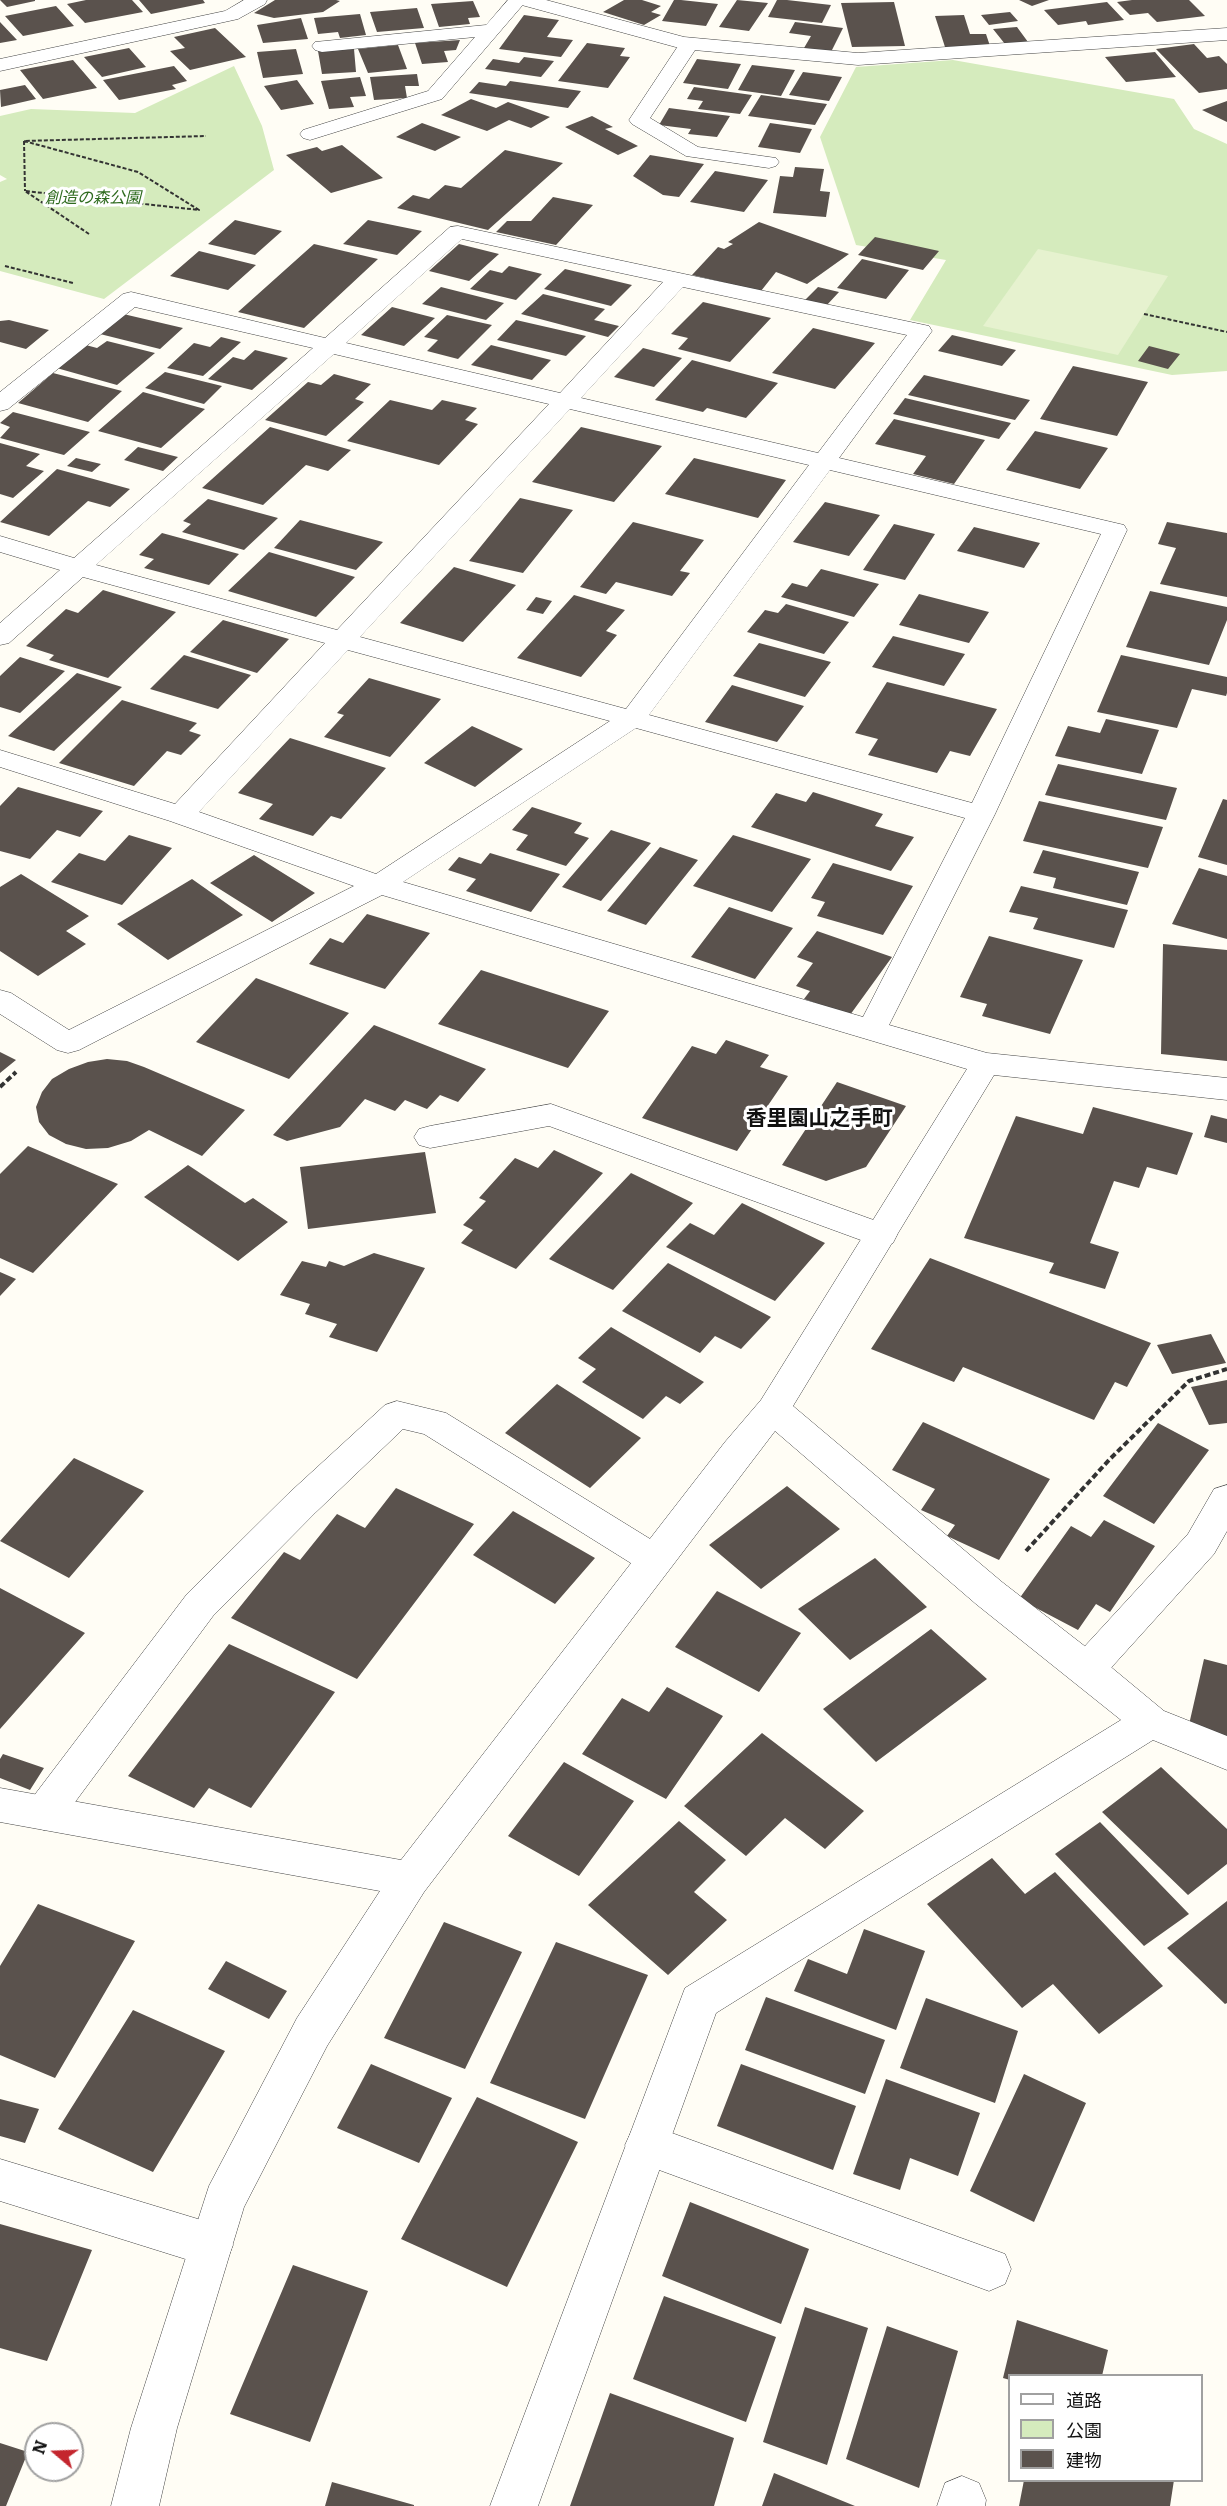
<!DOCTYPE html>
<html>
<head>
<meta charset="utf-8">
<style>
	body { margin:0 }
	#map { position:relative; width:1227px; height:2506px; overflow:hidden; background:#fffdf5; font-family:Literata,"Noto Sans JP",serif }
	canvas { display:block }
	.legend { position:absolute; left:1008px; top:2374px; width:195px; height:108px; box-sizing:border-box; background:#fff; border:2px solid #a0a0a0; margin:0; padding:8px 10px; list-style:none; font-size:18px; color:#111 }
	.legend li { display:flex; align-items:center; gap:12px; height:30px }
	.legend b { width:30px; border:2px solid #a0a0a0 }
	.north { position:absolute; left:24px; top:2422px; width:60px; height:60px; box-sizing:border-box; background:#fff; border:2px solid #a0a0a0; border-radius:50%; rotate:289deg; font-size:16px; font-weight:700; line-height:24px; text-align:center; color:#111 }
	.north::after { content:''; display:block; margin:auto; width:21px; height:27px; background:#c4262e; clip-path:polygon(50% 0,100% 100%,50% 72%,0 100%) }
</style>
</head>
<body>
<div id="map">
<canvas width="1227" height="2506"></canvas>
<ul class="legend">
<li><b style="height:8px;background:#fff"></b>道路</li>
<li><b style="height:16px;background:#d5ebbd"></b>公園</li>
<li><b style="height:16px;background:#5a524d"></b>建物</li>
</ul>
<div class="north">N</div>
</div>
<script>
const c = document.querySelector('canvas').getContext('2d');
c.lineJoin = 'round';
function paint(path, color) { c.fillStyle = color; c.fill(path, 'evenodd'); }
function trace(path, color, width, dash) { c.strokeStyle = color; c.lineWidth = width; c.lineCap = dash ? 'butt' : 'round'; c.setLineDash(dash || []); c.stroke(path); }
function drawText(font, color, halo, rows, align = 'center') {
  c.font = font + ' Literata,"Noto Sans JP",serif'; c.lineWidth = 6; c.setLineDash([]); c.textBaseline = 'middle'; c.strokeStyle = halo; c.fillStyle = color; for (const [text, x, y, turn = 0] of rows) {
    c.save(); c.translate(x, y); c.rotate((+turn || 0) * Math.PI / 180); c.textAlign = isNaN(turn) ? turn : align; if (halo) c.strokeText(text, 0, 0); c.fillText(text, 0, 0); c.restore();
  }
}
const green = new Path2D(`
	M953,60L1174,99L1194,129L1227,144V371L1172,375L910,320L946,260L856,245L820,137L856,67Z
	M234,66L262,126L274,170L104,299L0,271V182L7,179L0,175V116L31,109L135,113Z`);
const pitch = new Path2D(`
	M1038,249L1168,276L1118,355L983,326Z`);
const building = new Path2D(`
	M0,0H35V1L7,7Z
	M86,0H132L143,12L85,23L67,4Z
	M139,0H203L205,3L151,14Z
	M275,0H336L340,1L323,12L274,18L254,13Z
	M624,0H642L661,6L651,12L661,15L644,25L603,12Z
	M674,0H681L718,4L706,26L662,21Z
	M737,0L768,3L749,31L719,27Z
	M777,0H787L831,5L822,23L768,17Z
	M1019,0H1049L1032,6Z
	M1132,0H1189L1205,16L1157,22L1148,13L1130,15L1117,2Z
	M473,1L480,17L468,18L470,24L439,27L431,4Z
	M894,2L905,46L852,47L841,3Z
	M1107,2L1124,20L1088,25L1086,21L1058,25L1044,10Z
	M56,6L74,26L23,36L5,16Z
	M417,8L424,28L377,32L370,12Z
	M1010,12L1018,21L989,25L981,15Z
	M360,14L366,35L340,38L338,32L318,34L314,18Z
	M524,15L559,20L547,37L573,40L561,57L499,49Z
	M964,15L970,34H986L990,46L945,47L935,16Z
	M301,18L308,39L263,43L257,25Z
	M0,22L17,40L0,43Z
	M795,22L843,28L831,52L804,48L811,36L789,33Z
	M1017,27L1028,42L1005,44L993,29Z
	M215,28L246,57L190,70L170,51L185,48L174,37Z
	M460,40L456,50L444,51L448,62L422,64L415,43Z
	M587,43L625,48L620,56L630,57L608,88L558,81Z
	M1194,44L1207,58L1219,56L1227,64V89L1199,93L1156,49Z
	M398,45L407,69L368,73L358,49Z
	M129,48L146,67L102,77L84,57Z
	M296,49L303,74L263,78L257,52Z
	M354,49L356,72L322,74L318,51Z
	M1155,52L1176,77L1126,82L1105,57Z
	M524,57L554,61L541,77L485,69L493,59L519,63Z
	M697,59L741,64L728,89L683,83Z
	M73,60L97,88L43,99L20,70Z
	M752,65L795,70L781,96L738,90Z
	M174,66L187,81L172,85L176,89L119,100L103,80Z
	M803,72L842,77L829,101L789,95Z
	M417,74L419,86H405L407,98L374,100L370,77Z
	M360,77L366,96L350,97L354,107L329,109L321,81Z
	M297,80L314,104L281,110L264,86Z
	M510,81L581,91L568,108L469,93L479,82L506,86Z
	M25,85L36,99L1,107L0,90Z
	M694,87L752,95L740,114L698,109L703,101L687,99Z
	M761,95L827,104L815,125L748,116Z
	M471,99L496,108L508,102L550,117L531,128L509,120L487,131L441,115Z
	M1227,101V122L1202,110Z
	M669,108L730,116L717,137L688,134L691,129L659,125Z
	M592,116L613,127L605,129L638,146L618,155L565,127Z
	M422,123L461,137L435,151L396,137Z
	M770,123L812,129L800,153L758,147Z
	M342,145L383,178L331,193L286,155L317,147L322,151Z
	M505,150L563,163L488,230L397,208L413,195L429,199L445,185L461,188Z
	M650,155L704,164L679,197L663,195L633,176Z
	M795,167L824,169L820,191L830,192L826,217L773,213L780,176L793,177Z
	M715,171L768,180L744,212L690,202Z
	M553,197L593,205L556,245L496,232L507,221H531Z
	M235,220L282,231L255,255L208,244Z
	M368,220L422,231L397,255L343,244Z
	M759,222L849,254L807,284L776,272L761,291L692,275L718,247L724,249L733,244L728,242Z
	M875,237L939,251L923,270L858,255Z
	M314,244L378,259L304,328L238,312Z
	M459,244L499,254L469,281L429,271Z
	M199,251L256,265L228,290L170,276Z
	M862,259L909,270L886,299L837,288Z
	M509,266L542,274L516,300L470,289L490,270L502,273Z
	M565,269L632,285L611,306L544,289Z
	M441,287L504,303L486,320L422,304Z
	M818,287L839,292L826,306L804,301Z
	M543,294L605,309L594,320L619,326L608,337L521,314Z
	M703,302L771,318L730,362L678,349L688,338L671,334Z
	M392,307L435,318L404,346L361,335Z
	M119,313L183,328L160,349L96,333Z
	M447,315L492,325L458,359L427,351L438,340L424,337Z
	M9,320L49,330L26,349L0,342V321Z
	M516,320L586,336L566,356L497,340Z
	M813,328L875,343L835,389L772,373Z
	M952,335L1016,350L1002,366L938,351Z
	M221,337L241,342L203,376L167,368L194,343L210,347Z
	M107,341L155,353L117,385L53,367L82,344L97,348Z
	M491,345L551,360L532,380L471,365Z
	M1149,346L1180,354L1168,369L1138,361Z
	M643,348L682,358L654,387L614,377Z
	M255,350L288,358L252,390L208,379L233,357L244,360Z
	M692,360L778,383L746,418L707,408L703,412L655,400Z
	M1073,366L1148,382L1117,436L1040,419Z
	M165,372L222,386L204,404L145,388Z
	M53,373L122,391L88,422L18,403Z
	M334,374L371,384L355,399L364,402L326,436L265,420L308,382L321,385Z
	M924,375L1030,400L1015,420L908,395Z
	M143,392L205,409L161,448L98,431Z
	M905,398L1011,423L999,439L893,414Z
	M390,400L432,410L442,400L477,408L465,420L478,424L439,465L347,441Z
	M13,412L90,432L64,455L0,438L10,427L0,423Z
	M894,419L985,440L954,484L913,474L926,456L875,444Z
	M270,427L351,450L328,471L306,465L263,505L202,488Z
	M581,427L662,446L614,502L532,482Z
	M1035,431L1108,448L1080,489L1006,470Z
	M0,443L40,454L26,466L44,471L13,498L0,494Z
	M138,447L178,457L163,471L124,460Z
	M76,458L101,464L92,472L67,466Z
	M694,458L786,480L758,518L665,494Z
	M57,469L130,489L110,507L88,501L49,536L0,522Z
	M520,498L573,510L523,573L469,561Z
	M208,499L278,518L244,550L182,532L191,524L183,521Z
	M825,502L880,515L849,556L793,542Z
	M300,520L383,542L356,570L274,548Z
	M633,522L704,540L680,571L690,573L672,596L616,582L606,594L580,587Z
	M1167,522L1227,533V597L1160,584L1176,548L1158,544Z
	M894,524L935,534L905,580L863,570Z
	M974,527L1040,543L1024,568L957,551Z
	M162,533L239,554L209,585L144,568L154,559L139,555Z
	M269,552L355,577L316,617L228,591Z
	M454,567L516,585L463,642L400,623Z
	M821,569L879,584L854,617L781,597L792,583L807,587Z
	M103,590L176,612L108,678L49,660L54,655L26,646L66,609L78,613Z
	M1150,591L1227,607V620L1209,665L1126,647Z
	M919,594L989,612L969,643L899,625Z
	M574,595L625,610L606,631L617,635L581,677L517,658Z
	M536,597L552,601L543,614L526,610Z
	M786,604L849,622L824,654L747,632L765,610L778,613Z
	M223,620L289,639L257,673L190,652Z
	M893,636L965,654L944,686L872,667Z
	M759,643L831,662L805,697L733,676Z
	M184,655L251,675L218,709L150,689Z
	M1121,655L1227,677V693L1226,696L1192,689L1177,728L1097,712Z
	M20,657L65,671L20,713L0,707V676Z
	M77,673L122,687L54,751L8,736Z
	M369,678L441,699L390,757L324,737L344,715L337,713Z
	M887,682L997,709L970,756L950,751L937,773L868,755L878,739L855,733Z
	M732,685L804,706L777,742L705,722Z
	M122,700L197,723L189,731L201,735L181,755L167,751L134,786L59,763Z
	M1106,719L1159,730L1142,774L1055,756L1068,726L1100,733Z
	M472,726L523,749L475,787L424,763Z
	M290,738L386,768L341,819L331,816L313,836L259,819L273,804L238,793Z
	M1058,764L1177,788L1166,820L1045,795Z
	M18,787L103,811L80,837L57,830L30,859L0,851V806Z
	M813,792L883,814L875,826L914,837L891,871L751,827L776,793L806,802Z
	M1223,799L1227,800V865L1198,857Z
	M1039,801L1163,827L1148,868L1023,841Z
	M532,807L582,823L574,833L589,838L566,866L516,850L528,835L512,830Z
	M611,830L651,843L601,901L562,887Z
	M129,835L172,848L122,905L51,882L79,853L105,861Z
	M733,835L811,859L772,912L693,886Z
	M660,847L698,860L646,925L607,911Z
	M1043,850L1139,872L1127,905L1053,888L1056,878L1033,873Z
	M490,853L560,874L531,912L466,891L476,879L448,870L459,857L481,864Z
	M254,855L315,893L272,922L210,883Z
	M833,863L913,886L883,935L817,916L825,902L811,898Z
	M1199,868L1227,876V939L1172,924Z
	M21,874L89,916L66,931L86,944L38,976L0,951V887Z
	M192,879L243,915L168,960L117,924Z
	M1021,886L1128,910L1114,948L1033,929L1038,918L1009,912Z
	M729,907L793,928L755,979L691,957Z
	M367,914L430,933L385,989L309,964L330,938L343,943Z
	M817,931L892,957L850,1015L804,999L810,991L796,986L813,963L797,957Z
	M989,936L1083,960L1050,1034L982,1016L987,1004L960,997Z
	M1163,944L1227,950V1061L1161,1054Z
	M481,970L609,1011L568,1068L438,1024Z
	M256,978L349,1013L289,1079L196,1042Z
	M374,1025L486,1069L458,1102L440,1095L427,1109L405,1100L395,1111L365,1099L340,1127L287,1141L273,1135Z
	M726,1040L769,1055L760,1067L788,1076L737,1151L642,1118L692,1046L716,1054Z
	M0,1052L16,1060L0,1073Z
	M107,1059L127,1061L144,1067L245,1110L202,1156L149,1130L131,1141L108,1148L86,1149L66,1144L49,1135L39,1122L36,1107L42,1092L52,1079L69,1069L88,1062Z
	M837,1082L906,1106L866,1167L826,1181L782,1165Z
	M1093,1107L1193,1133L1177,1175L1147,1167L1139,1188L1114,1181L1090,1243L1119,1252L1105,1289L1049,1273L1054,1263L964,1238L1016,1116L1083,1134Z
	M1211,1115L1227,1119V1143L1204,1137Z
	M28,1146L118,1184L33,1273L0,1258V1174Z
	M554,1150L603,1173L516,1269L461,1243L473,1230L463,1225L486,1201L479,1198L515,1158L538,1168Z
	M425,1152L436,1213L308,1229L300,1167Z
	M188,1165L245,1203L253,1198L288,1222L238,1261L144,1197Z
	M631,1173L693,1203L613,1290L549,1259Z
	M742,1203L825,1243L775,1301L666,1247L690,1223L714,1235Z
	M374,1253L425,1268L377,1352L329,1337L337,1324L305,1314L310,1304L280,1295L302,1261L326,1267L329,1261L344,1266Z
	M930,1258L1151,1343L1127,1387L1115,1382L1094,1420L963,1367L954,1382L871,1349Z
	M668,1263L771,1317L741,1349L715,1336L700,1353L622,1311Z
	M0,1272L16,1279L0,1296Z
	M611,1327L704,1382L680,1404L666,1396L643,1419L582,1382L596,1369L578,1358Z
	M1211,1334L1226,1363L1172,1374L1157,1345Z
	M1227,1380V1423L1209,1425L1191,1387Z
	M557,1384L641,1438L590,1488L505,1433Z
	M923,1422L1050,1479L999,1560L947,1536L955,1525L921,1510L935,1489L892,1470Z
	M1158,1423L1209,1450L1154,1524L1103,1496Z
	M74,1458L144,1491L69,1578L0,1541Z
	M787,1486L840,1529L761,1589L709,1545Z
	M396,1488L474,1524L357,1679L231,1618L284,1552L300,1560L337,1514L365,1528Z
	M513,1511L595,1558L555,1604L473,1555Z
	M1104,1520L1155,1546L1110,1612L1096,1604L1078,1630L1019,1599L1071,1526L1091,1537Z
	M875,1558L927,1607L850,1660L798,1609Z
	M0,1588L85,1633L0,1729Z
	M717,1591L801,1633L759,1692L675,1647Z
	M931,1629L987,1679L876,1762L823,1709Z
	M229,1644L335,1692L251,1808L209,1788L194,1808L128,1776Z
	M1204,1659L1227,1665V1739L1188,1729Z
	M667,1687L723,1716L666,1799L582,1754L622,1698L649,1712Z
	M762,1733L864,1811L825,1849L785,1818L746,1856L684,1806Z
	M3,1754L44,1768L30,1790L0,1778V1759Z
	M564,1762L634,1801L579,1876L508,1836Z
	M1161,1767L1227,1829V1864L1188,1895L1102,1812Z
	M679,1821L726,1860L694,1892L727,1920L668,1975L588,1905Z
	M1100,1822L1189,1914L1144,1946L1055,1854Z
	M992,1858L1025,1894L1055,1872L1163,1986L1099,2034L1053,1984L1022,2008L927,1904Z
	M1227,1901V2003L1225,2004L1167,1948Z
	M38,1904L135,1941L55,2078L0,2055V1966Z
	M444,1922L522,1952L465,2069L384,2038Z
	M864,1929L925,1951L896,2030L794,1991L808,1959L847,1974Z
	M556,1942L648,1975L585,2119L490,2083Z
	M226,1961L287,1991L269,2019L208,1989Z
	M766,1997L885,2040L865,2094L745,2050Z
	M926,1998L1018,2031L995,2103L900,2068Z
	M133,2010L225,2051L153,2172L58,2129Z
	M371,2064L452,2098L419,2163L337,2128Z
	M741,2064L856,2106L833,2170L717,2126Z
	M1024,2074L1086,2103L1034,2222L970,2191Z
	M886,2079L980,2113L958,2176L910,2158L900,2190L853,2174Z
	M477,2097L578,2142L507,2287L401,2239Z
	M0,2099L39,2109L25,2143L0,2136Z
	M690,2202L809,2249L781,2324L662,2276Z
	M0,2224L92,2250L47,2361L0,2348Z
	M293,2265L368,2291L310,2442L230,2414Z
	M664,2296L776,2337L746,2422L633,2379Z
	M805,2307L868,2328L827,2465L763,2442Z
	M1017,2320L1108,2350L1102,2376H1010V2380L1003,2378Z
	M887,2326L958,2351L919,2488L846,2459Z
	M610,2393L734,2438L714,2506H570Z
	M0,2443L28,2452L6,2506H0Z
	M774,2473L855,2506H762Z
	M1024,2480H1174L1170,2506H1019Z
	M332,2482L414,2505V2506H325Z`);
const pathFar1 = new Path2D(`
	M24,141L25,191
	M89,234L25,191L199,210L138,172L24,141L206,136
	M5,266L73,283
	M1144,314L1227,332`);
const path = new Path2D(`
	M0,1087L16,1072
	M1026,1551L1109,1460L1189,1381L1227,1369`);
const lane = new Path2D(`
	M508,0H527L442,99L310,140L303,138L300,134L303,130L428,91L475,37L322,52L315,50L312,46L315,42L486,25Z
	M689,38L696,40L699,44L650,118L698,147L776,158L779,162L776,166L769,168L686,156L632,124L629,120L682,40Z
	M551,1104L893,1227L897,1235L893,1243L881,1247L869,1243L549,1126L430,1148L419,1145L414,1137L419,1129L430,1126Z
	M397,1401L446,1413L668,1550L673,1560L668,1570L655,1575L642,1570L424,1434L403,1429L315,1513L213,1616L58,1825L44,1830L30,1825L24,1813L30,1801L187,1594L289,1493L385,1405Z
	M1227,1485V1531L1214,1554L1100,1680L1087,1685L1074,1680L1068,1669L1074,1658L1188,1534L1214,1489Z
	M647,2124L1005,2254L1011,2269L1005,2284L989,2291L632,2160L625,2145L632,2130Z
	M0,2159L211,2223L227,2230L233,2245L227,2260L211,2267L0,2201Z
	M962,2476L979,2483L986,2500L985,2506H937L945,2483Z`);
const street = new Path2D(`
	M244,0H267L265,4L238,19L0,71V59L225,11Z
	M516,0H546L684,37L858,53L1227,28V40L858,65L683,49L518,4Z
	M458,226L929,326L932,331L839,458L1124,525L1127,530L995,814L889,1025L987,1053L1227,1078V1100L994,1075L793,1406L1002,1582L1100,1658L1164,1711L1227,1736V1770L1153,1740L716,2013L538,2506H490L685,1988L1121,1720L976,1604L775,1431L424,1892L327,2046L244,2207L177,2428L159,2506H111L131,2428L209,2186L297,2018L380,1891L0,1822V1788L401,1860L725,1442L761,1400L967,1069L382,895L79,1050L68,1053L57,1050L0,1014V990L11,993L69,1030L354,886L170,821L0,767V750L175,804L325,643L83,577L9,643L0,645V623L60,570L0,552V536L74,558L313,348L135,307L8,409L0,411V392L123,294L131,292L325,338L450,227ZM462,239L663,282L560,393L346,343ZM683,287L907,335L818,453L581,398ZM334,354L549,404L337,630L96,565ZM570,409L809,465L626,709L360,637ZM830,470L1101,534L972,803L649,715ZM348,650L610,721L376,874L199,812ZM636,728L965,818L863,1017L403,882Z`);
const farParknames = [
	["創造の森公園",93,198]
];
const neighbourhoodNames = [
	["香里園山之手町",819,1119]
];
paint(green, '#d5ebbd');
paint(pitch, '#e6f2cf');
paint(building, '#5a524d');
trace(lane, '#444', 1);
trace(street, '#444', 1);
trace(pathFar1, '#333', 2, [4, 2]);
trace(path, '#333', 4, [6, 3]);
paint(lane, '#fff');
paint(street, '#fff');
drawText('italic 16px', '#2f6b1f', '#fff', farParknames);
drawText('bold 21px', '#111', '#fff', neighbourhoodNames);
</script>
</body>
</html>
